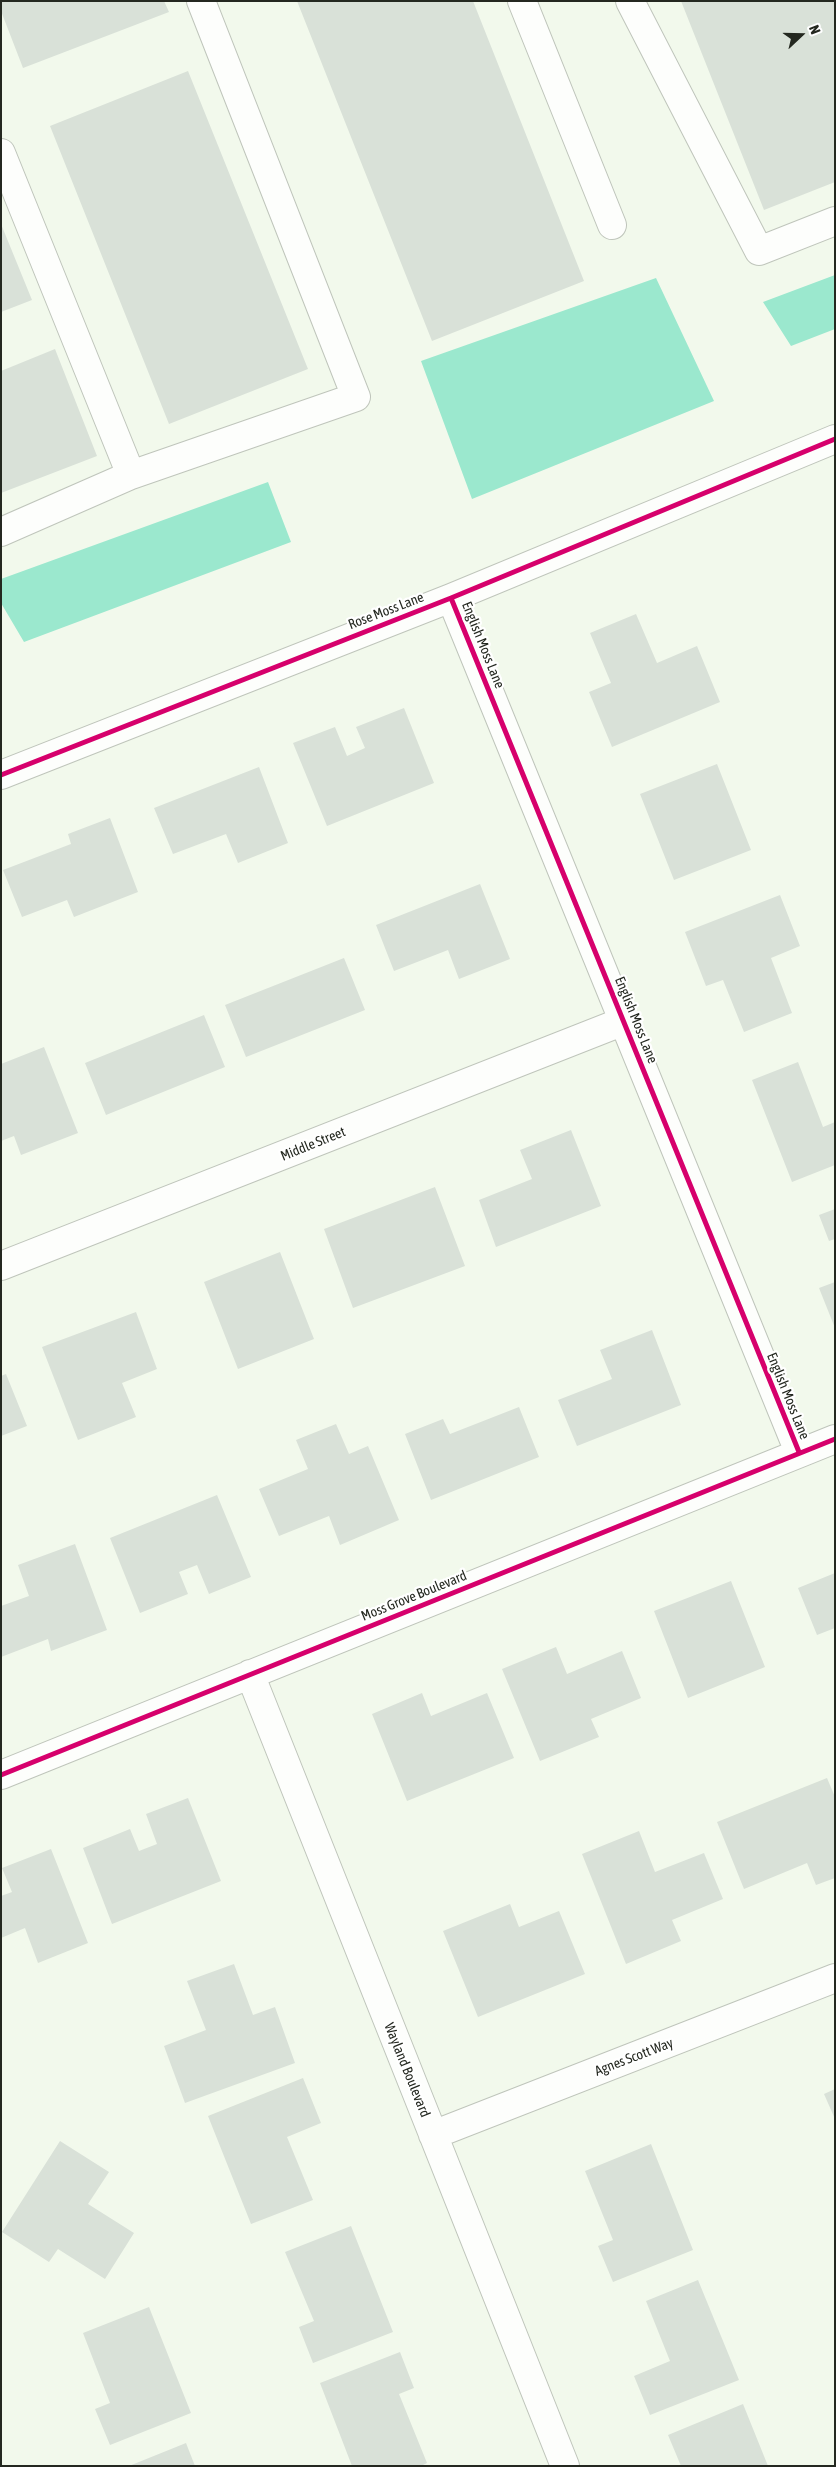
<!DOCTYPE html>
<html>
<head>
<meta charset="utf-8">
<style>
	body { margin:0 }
	#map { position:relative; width:836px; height:2467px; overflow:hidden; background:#f2f9ec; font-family:"Asap Condensed",sans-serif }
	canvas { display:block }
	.frame { position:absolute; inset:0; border:2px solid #242820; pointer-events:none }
	.north { position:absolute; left:776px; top:10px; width:50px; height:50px; -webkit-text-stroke:4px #fff; paint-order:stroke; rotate:69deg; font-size:14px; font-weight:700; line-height:20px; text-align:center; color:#242820 }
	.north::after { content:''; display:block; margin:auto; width:18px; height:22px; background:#242820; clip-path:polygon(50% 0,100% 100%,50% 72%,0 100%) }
</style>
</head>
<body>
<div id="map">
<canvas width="836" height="2467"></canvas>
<div class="frame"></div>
<div class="north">N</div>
</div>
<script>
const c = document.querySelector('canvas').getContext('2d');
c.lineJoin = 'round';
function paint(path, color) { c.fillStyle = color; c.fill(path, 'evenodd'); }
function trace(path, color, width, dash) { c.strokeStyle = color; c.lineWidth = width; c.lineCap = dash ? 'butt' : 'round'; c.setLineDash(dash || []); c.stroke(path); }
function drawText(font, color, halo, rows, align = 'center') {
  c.font = font + ' "Asap Condensed",sans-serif'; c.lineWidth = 4.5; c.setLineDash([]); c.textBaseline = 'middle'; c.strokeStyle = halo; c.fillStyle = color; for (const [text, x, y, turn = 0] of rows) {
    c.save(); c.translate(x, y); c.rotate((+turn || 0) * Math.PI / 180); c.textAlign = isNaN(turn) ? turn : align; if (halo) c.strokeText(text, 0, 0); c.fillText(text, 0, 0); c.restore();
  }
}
const water = new Path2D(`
	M835,275V329L791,346L763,302Z
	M656,278L714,401L472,499L421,361Z
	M268,482L291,542L24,642L1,603V579Z`);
const building = new Path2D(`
	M1,1H164L169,12L23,68L1,11Z
	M297,1H473L584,281L432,341Z
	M681,1H835V182L764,210Z
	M188,71L308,369L169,424L50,126Z
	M1,224L32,300L1,312Z
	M55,349L97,456L1,493V371Z
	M636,614L657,663L697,646L720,702L612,747L589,692L611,683L590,633Z
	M404,708L434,783L327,826L293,743L335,727L347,756L365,748L356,727Z
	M717,764L751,850L674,880L640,794Z
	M259,767L288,843L238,863L226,834L173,854L154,808Z
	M110,818L138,892L74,917L67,900L22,917L3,870L71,844L68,834Z
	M480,884L510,959L459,979L448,950L394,971L376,925Z
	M780,895L800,946L771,958L792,1013L744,1032L723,980L706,986L685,932Z
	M344,958L365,1010L246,1057L225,1005Z
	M204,1015L225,1067L106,1115L85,1063Z
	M44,1047L78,1133L21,1155L14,1136L1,1141V1064Z
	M798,1062L823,1127L835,1122V1165L792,1182L752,1080Z
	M571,1130L601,1206L496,1247L479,1200L532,1179L520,1150Z
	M435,1187L465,1266L353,1308L324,1229Z
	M835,1209V1239L829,1241L819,1215Z
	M280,1252L314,1339L238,1369L204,1282Z
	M835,1282V1328L819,1288Z
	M136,1312L157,1369L122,1383L136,1417L78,1440L42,1347Z
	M652,1330L681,1405L577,1446L558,1400L612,1379L600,1350Z
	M6,1374L27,1426L1,1436V1376Z
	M519,1407L539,1457L431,1500L405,1434L443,1419L450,1434Z
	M336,1424L349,1454L368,1446L399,1520L340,1545L329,1516L279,1536L259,1489L308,1469L296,1440Z
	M217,1495L251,1577L209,1594L197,1565L179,1572L188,1594L140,1613L110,1538Z
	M75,1544L107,1630L51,1651L48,1639L1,1657V1606L29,1596L18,1565Z
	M835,1573V1628L817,1635L798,1588Z
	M731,1581L765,1667L688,1698L654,1611Z
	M556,1647L567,1674L622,1651L641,1698L591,1719L599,1737L540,1761L502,1669Z
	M422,1693L431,1716L487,1693L514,1758L407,1801L372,1714Z
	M827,1778L835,1797V1878L816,1885L807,1863L744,1889L717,1822Z
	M188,1798L221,1881L112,1924L83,1848L130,1829L139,1851L157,1844L146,1814Z
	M639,1831L655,1872L704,1853L723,1899L672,1920L681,1941L626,1964L582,1854Z
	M51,1849L88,1943L38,1963L25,1928L1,1938V1896L12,1892L2,1868Z
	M510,1904L519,1927L559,1911L585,1974L478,2017L443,1931Z
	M234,1964L253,2015L275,2007L295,2063L185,2103L164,2046L206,2030L187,1981Z
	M303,2078L321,2123L287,2137L313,2200L251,2224L208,2116Z
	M835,2089V2119L824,2094Z
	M60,2141L109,2172L88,2204L134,2233L105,2279L58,2249L49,2262L2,2232Z
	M651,2144L693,2250L613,2282L598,2246L613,2240L585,2171Z
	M351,2226L393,2332L313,2363L299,2327L314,2321L285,2252Z
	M698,2280L739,2380L650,2415L634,2376L670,2361L646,2301Z
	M149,2307L191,2413L110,2445L95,2409L110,2403L83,2333Z
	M400,2352L414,2388L399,2394L427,2463L421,2466H352L320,2383Z
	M743,2404L768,2466H681L668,2435Z
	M186,2443L195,2466H129Z`);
const minor = new Path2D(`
	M522,1L612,225
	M630,1L759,251L835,221
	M1,153L131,475L356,397L201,1
	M1,532L131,475
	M451,598L799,1452
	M1,775L451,598L835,439
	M1,1266L624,1021
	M250,1674L565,2466
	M1,1775L835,1439
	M433,2135L835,1978`);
const cycleway = new Path2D(`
	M451,598L799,1452
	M1,775L451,598L835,439
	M1,1775L835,1439`);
const streetNames = [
	["Rose Moss Lane",386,611,-21],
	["English Moss Lane",483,645,68],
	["English Moss Lane",636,1020,68],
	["Middle Street",313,1144,-22],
	["English Moss Lane",788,1396,68],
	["Moss Grove Boulevard",414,1596,-22],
	["Agnes Scott Way",634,2057,-21],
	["Wayland Boulevard",407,2070,68]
];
paint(water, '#9be8ce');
paint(building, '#d9e1d8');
trace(minor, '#bfc5bb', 30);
trace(minor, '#fdfefc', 28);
trace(cycleway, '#d6006c', 5);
drawText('14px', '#242820', '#fff', streetNames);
</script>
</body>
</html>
